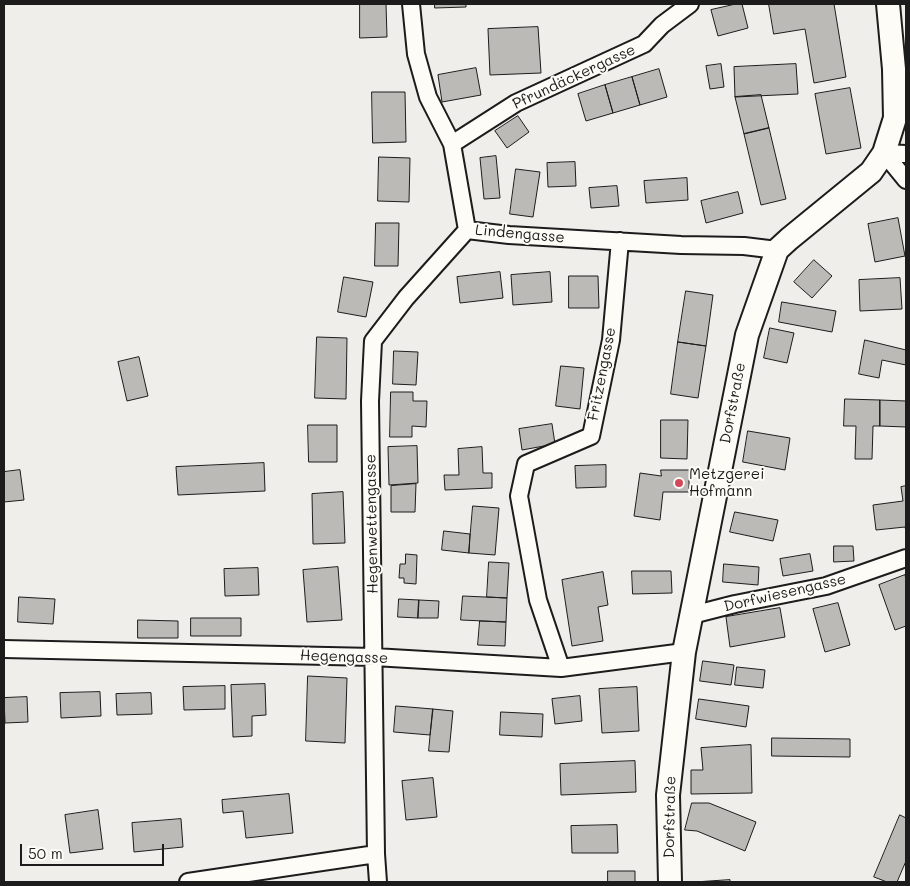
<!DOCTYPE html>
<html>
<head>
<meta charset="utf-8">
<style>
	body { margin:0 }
	#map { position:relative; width:910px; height:886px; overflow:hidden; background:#f0eeea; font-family:Mali,sans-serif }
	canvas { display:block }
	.frame { position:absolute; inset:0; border:5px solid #1c1c1c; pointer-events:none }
	.scale { position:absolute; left:20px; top:844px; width:144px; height:22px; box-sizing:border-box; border:2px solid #1c1c1c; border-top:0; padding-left:6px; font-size:15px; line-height:18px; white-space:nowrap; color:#1c1c1c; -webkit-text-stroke:4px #fdfcf7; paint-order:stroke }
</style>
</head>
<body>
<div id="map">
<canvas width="910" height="886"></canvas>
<div class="frame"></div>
<div class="scale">50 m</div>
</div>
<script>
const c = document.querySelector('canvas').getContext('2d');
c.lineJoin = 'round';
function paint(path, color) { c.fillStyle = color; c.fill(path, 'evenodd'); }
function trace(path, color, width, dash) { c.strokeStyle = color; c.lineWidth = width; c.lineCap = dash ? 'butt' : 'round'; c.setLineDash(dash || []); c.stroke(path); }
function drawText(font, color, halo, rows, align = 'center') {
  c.font = font + ' Mali,sans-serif'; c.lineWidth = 4; c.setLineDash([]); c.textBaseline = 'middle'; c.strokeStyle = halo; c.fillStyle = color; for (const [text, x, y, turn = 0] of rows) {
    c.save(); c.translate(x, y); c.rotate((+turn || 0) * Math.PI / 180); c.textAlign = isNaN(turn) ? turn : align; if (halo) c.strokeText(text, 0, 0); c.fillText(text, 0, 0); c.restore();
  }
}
const building = new Path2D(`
	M360,4H386L387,37L360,38Z
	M435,4H466V7L435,8Z
	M736,4H742L748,28L718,36L711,10Z
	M769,4H834L846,77L814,83L805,29L774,34Z
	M538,27L541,73L490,75L488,29Z
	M721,64L724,87L710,89L706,66Z
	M796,64L798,94L735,97L734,67Z
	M476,68L481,95L442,102L438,75Z
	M659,69L667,97L640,105L632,77Z
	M632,77L640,105L613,113L605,85Z
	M605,85L613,113L586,121L578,94Z
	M850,88L861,148L826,154L815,94Z
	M372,92H405L406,142L373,143Z
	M761,95L769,128L744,134L735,97Z
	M518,116L529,132L507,148L495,131Z
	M769,128L786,199L761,205L744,134Z
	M496,156L500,198L484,199L480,158Z
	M379,157L410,158L409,202L378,201Z
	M575,162L576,186L548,187L547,163Z
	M516,169L540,172L533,217L510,214Z
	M687,178L688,200L646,203L644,181Z
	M617,186L619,206L591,208L589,188Z
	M738,192L743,213L706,223L701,201Z
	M898,218L905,256L875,262L868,224Z
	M376,223H399L398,266H375Z
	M814,260L832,276L812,298L794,282Z
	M500,272L503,298L460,303L457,277Z
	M550,272L552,302L513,305L511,275Z
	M569,276H598L599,308H569Z
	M344,277L373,282L366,317L338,312Z
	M900,278L902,309L860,311L859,280Z
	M686,291L713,295L706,346L678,342Z
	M782,302L836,311L832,332L779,322Z
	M770,328L794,333L787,363L764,358Z
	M317,337L347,338L346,399L315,398Z
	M865,340L906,350V365L882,360L879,378L859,374Z
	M678,342L706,346L698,398L671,394Z
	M394,351L418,352L416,385L393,384Z
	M139,357L148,396L127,401L118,362Z
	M561,366L584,368L580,409L556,406Z
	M391,392H413V401H427L426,427L412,426V437H390Z
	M845,399L880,400V426H873L872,459H855L856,426H844Z
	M880,400L906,401V427L880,426Z
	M661,420H688L687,459L661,458Z
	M552,424L555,444L522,450L519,429Z
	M308,425H337V462H309Z
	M748,431L790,438L785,470L743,462Z
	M417,446L418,483L389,485L388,447Z
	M482,447L483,473H492V488L445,490L444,475H459L458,449Z
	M264,463L265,491L178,495L176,467Z
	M606,465V487L576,488L575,466Z
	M20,470L24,500L4,502V472Z
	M661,470H689V492H663L660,520L634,516L640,473L661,476Z
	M416,484L415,512H391V486Z
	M906,486V531L905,527L876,530L873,505L903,501L901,487Z
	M343,492L345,543L313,544L312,494Z
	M473,506L499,508L495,555L469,553Z
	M735,512L778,520L773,541L730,532Z
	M444,531L470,534L469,553L442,550Z
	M834,546H853L854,561L834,562Z
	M406,554L417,555L416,584L404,583V578H399L400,564H405Z
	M810,554L813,571L783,576L780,559Z
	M489,562L509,563L507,598L487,597Z
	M724,564L759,567L758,585L723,582Z
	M338,567L342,620L307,622L303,570Z
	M258,568L259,595L225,596L224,569Z
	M632,571H671L672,593L633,594Z
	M603,572L608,605L598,607L603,641L572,646L562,580Z
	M905,575L906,579V626L895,630L879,585Z
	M463,596L507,598L506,622L461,620Z
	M19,597L55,599L53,624L18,622Z
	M399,599L419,600L418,618L398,617Z
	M419,600L439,601L438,618H418Z
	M838,603L850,645L825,652L813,609Z
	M780,608L785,637L730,647L726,617Z
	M191,618H241V636H191Z
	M138,620L178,621V638H138Z
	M480,621L506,622L505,646L478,645Z
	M703,661L734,665L731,685L700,681Z
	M737,667L765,670L763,688L735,685Z
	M308,676L347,678L345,743L306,741Z
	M265,684L266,715L252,716V736L233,737L231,685Z
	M225,686V709L184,710L183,687Z
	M637,687L639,731L602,733L599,689Z
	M100,692L101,716L61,718L60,693Z
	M151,693L152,714L117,715L116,694Z
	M580,696L582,721L555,724L552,699Z
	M27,697L28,722L5,723L4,698Z
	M699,699L749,706L746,727L696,719Z
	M396,706L433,709L430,735L394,732Z
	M433,709L453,711L449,752L429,751Z
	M501,712L543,714L542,737L500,735Z
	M772,738L850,739V757L772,756Z
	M751,745L752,793L691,794V770H703L701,748Z
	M635,761L636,792L561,795L560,764Z
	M433,778L437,817L406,820L402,781Z
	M289,794L293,833L246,838L243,811L223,813L222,800Z
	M692,803H709L756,822L745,851L697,831L685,830Z
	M98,810L103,849L70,853L65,815Z
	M900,815L906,818V861L897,882H887L874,877Z
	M181,819L183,847L134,852L132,823Z
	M617,825L618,853H572L571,826Z
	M608,871H635V882H608Z
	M730,880V882H695Z`);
const street = new Path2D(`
	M411,4L416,54L428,97L452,144L467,230
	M452,144L516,103L644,44L662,25L690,4
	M884,153L906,180
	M884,153L906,154
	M467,230L509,235L681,245L744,246L777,250
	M692,615L735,604L826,586L906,558
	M4,649L374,657L561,668L684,652
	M561,668L538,600L519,496L526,464L591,436L611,340L620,241
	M188,882L376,854
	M378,882L376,854L370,401L373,341L406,298L467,230`);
const secondary = new Path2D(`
	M670,882L668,795L684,652L747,335L777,250L789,239L871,172L884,153L895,118L894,69L888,4`);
const markers = [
	[679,483,5,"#d1495b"]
];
const streetNames = [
	["Pfrundäckergasse",574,77,-25],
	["Lindengasse",520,234,5],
	["Fritzengasse",602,374,-79],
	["Dorfstraße",733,403,-79],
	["Hegenwettengasse",372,524,-91],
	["Dorfwiesengasse",785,593,-13],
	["Hegengasse",344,657,2],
	["Dorfstraße",670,817,-89]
];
const poiNames = [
	["Metzgerei",689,474],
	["Hofmann",689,491]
];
paint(building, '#bbbab6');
trace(building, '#1c1c1c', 1);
trace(street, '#1c1c1c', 20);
trace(secondary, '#1c1c1c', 26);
trace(street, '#fdfcf7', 16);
trace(secondary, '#fdfcf7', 22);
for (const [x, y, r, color] of markers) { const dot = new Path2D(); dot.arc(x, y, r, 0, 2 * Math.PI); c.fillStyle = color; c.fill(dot); trace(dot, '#fdfcf7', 2); }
drawText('15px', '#1c1c1c', '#fdfcf7', streetNames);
drawText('15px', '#1c1c1c', '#fdfcf7', poiNames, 'left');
</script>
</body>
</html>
